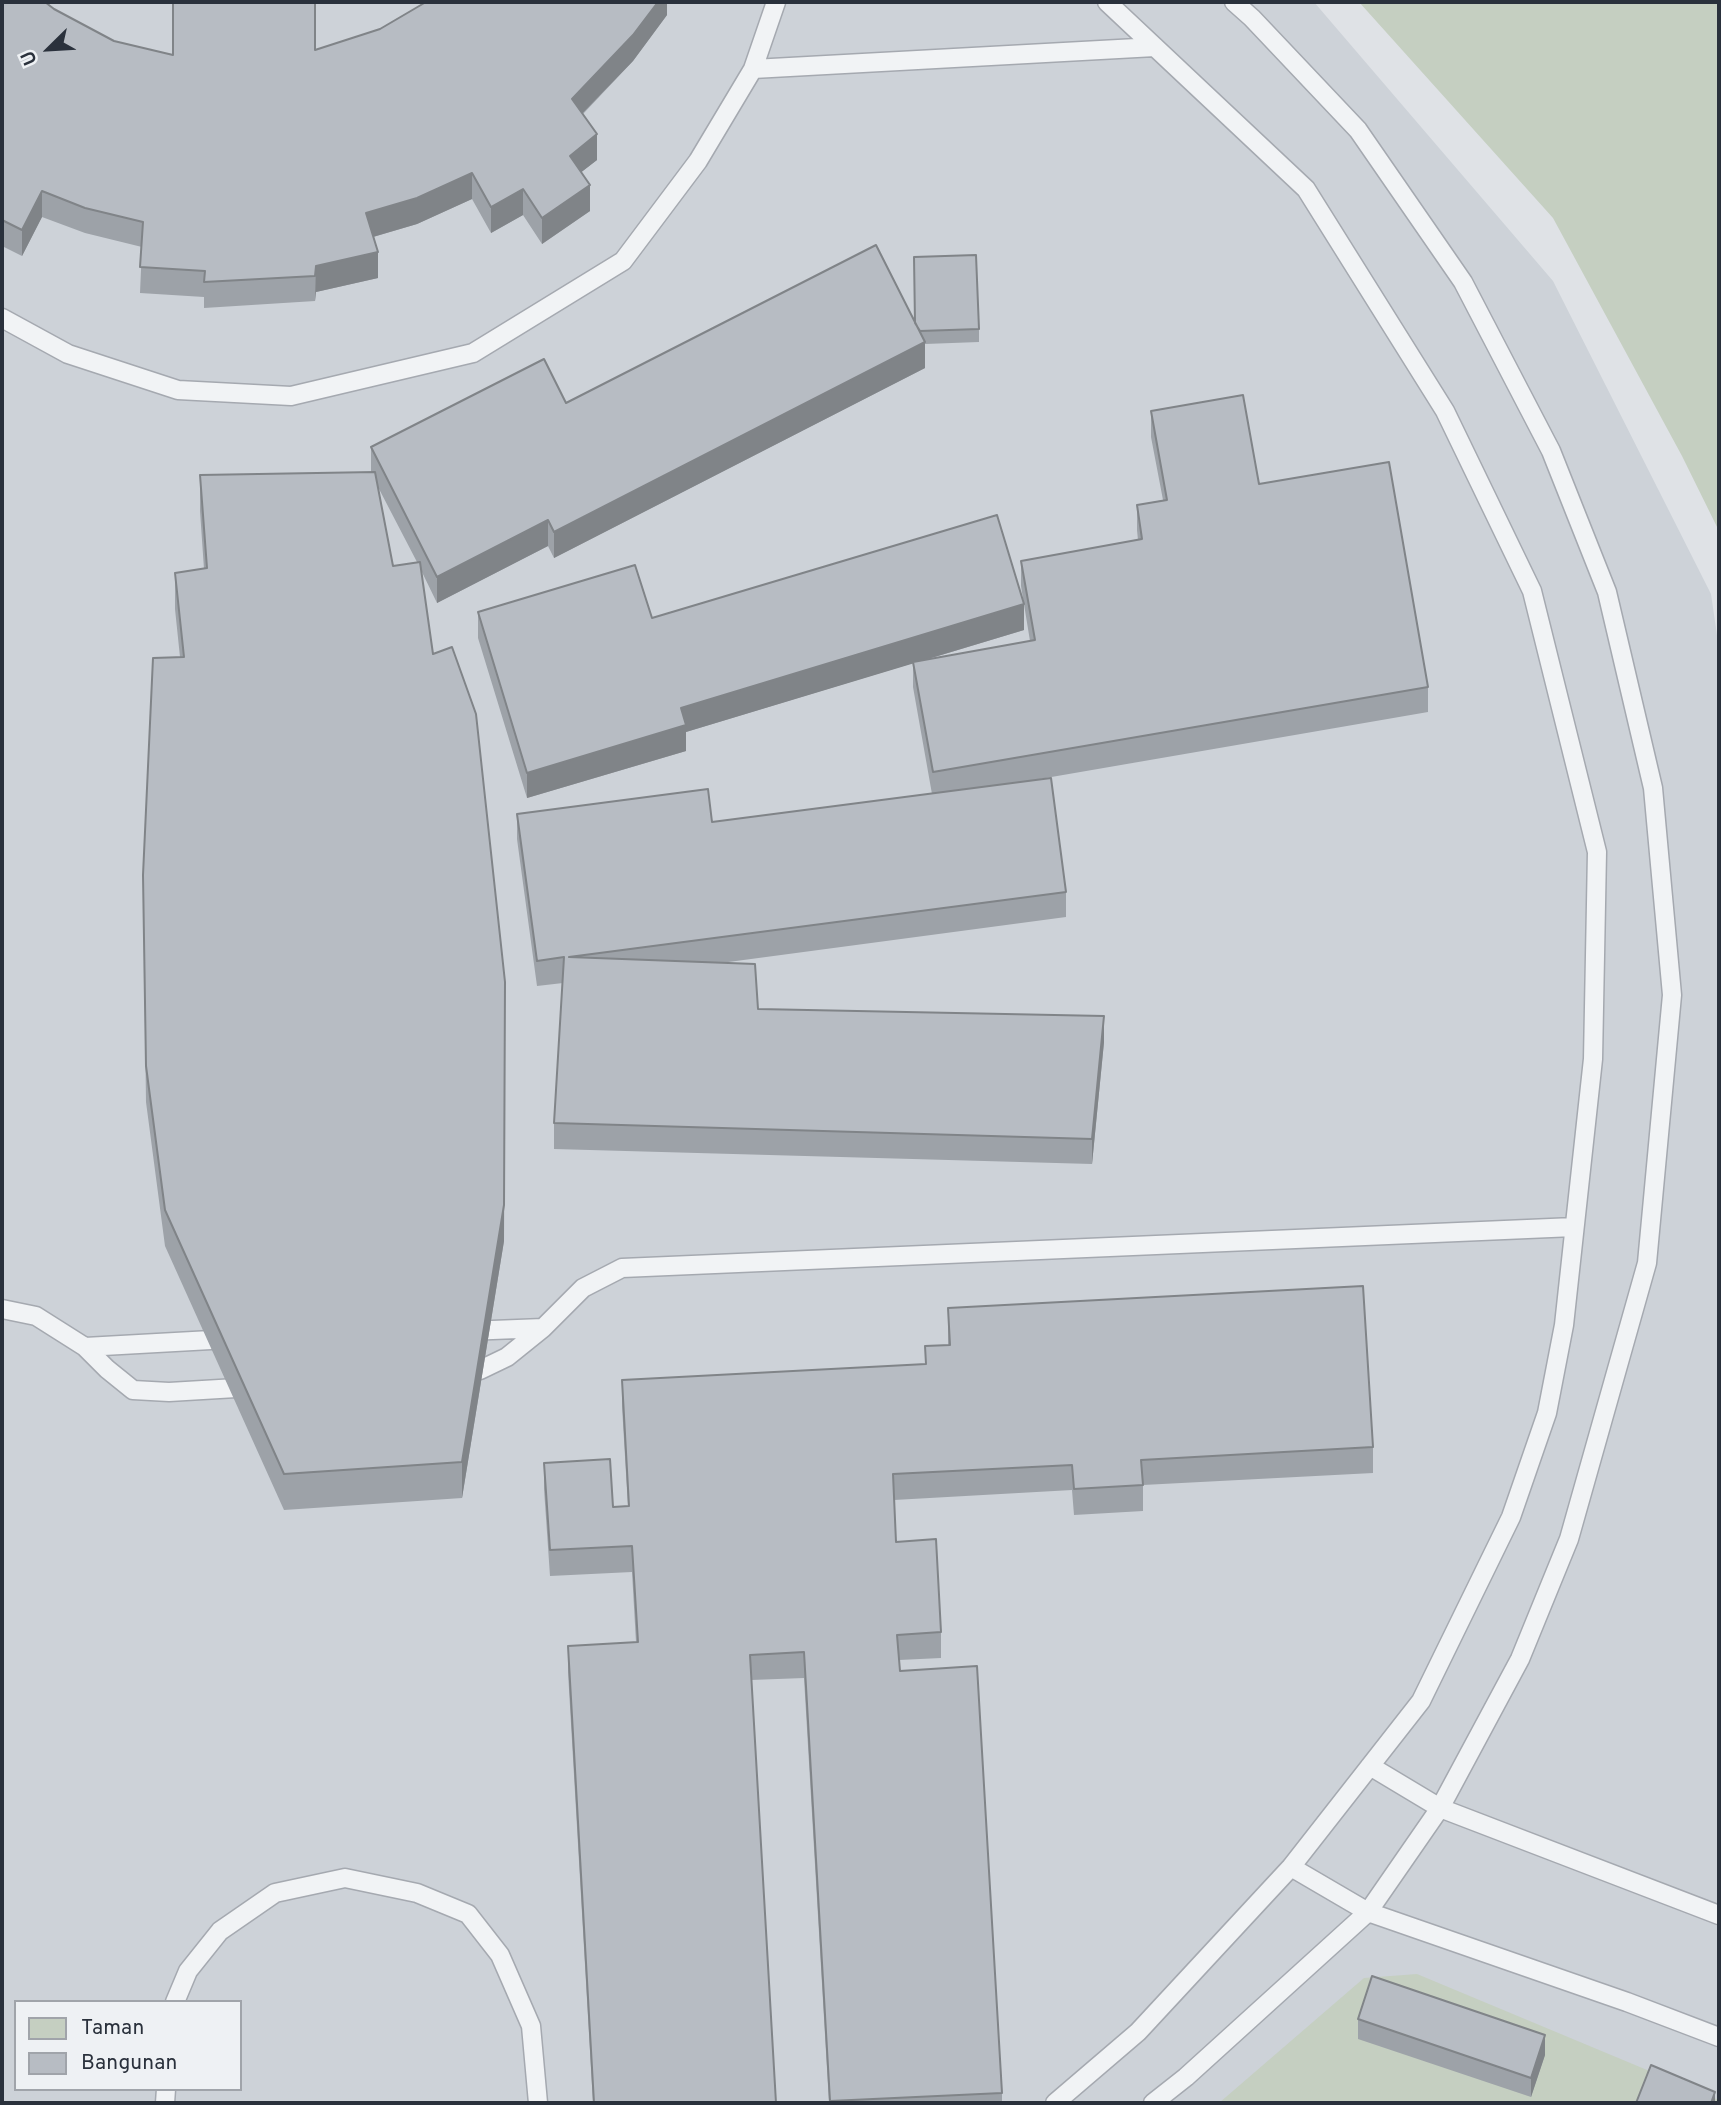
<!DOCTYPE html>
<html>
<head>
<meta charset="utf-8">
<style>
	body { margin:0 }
	#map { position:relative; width:1721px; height:2105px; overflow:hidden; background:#dfe2e6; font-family:Overpass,sans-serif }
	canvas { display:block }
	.frame { position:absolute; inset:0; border:4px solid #2a313c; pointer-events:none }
	.legend { position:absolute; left:14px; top:2000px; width:228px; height:91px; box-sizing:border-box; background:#eef1f4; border:2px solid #a0a4aa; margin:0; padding:9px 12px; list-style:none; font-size:21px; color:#2a313c }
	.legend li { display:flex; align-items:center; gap:14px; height:35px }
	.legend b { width:35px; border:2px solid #a0a4aa }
	.north { position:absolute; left:14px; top:14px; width:70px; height:70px; -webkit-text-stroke:5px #eef1f4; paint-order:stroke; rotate:246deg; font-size:19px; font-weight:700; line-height:28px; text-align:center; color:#2a313c }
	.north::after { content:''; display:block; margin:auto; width:24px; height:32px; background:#2a313c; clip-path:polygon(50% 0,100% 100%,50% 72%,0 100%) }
</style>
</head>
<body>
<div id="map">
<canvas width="1721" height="2105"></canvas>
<div class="frame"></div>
<ul class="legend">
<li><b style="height:19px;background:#c5cfc1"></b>Taman</li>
<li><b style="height:19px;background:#b7bcc3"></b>Bangunan</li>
</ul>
<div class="north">U</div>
</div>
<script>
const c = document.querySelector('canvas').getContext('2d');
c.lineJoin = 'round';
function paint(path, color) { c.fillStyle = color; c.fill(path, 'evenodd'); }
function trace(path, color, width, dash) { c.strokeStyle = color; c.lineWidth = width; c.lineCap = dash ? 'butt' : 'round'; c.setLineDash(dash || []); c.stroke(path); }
const built = new Path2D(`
	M2,2H1314L1553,281L1711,594L1719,649V2103H2ZM16,2002H240V2089H16Z`);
const green = new Path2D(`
	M1359,2H1719V531L1682,456L1553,218Z
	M1417,1974L1719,2100V2103H1219L1364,1978Z`);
const lane = new Path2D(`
	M753,69L1155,47
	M2,318L68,354L178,390L291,396L473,353L623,261L698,161L753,69L776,2
	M2,1309L36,1316L85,1347L107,1369L133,1390L169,1392L253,1387
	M467,1331L543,1328
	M85,1347L229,1339
	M462,1373L480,1370L507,1357L543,1328L583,1288L622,1268L1574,1227
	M1370,1766L1440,1808L1719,1915
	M1291,1867L1368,1912L1627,2002L1719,2037
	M175,2002L188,1971L220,1931L275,1893L345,1878L417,1893L468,1914L500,1955L531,2026L538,2103
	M165,2103L166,2089
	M1055,2103L1138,2032L1291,1867L1421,1701L1511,1517L1547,1413L1564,1325L1593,1059L1597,852L1532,591L1445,411L1306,189L1107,2
	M1153,2103L1186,2077L1368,1912L1440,1808L1520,1659L1569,1539L1647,1263L1672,995L1653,788L1607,592L1551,451L1463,282L1358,130L1252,18L1234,2`);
const wall = new Path2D(`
	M2,2L54,9L114,41L173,55L315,50L667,2V15L633,61L583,114L597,160L581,172L590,211L542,244L523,215L491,233L472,199L417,224L373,237L378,278L316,292L315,301L204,308V297L140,293L142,247L85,233L42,217L22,256L2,246Z
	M915,322L979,329V342L925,344V368L554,558L548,546L437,603L421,570L504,1241L462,1498L284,1510L165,1246L146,1102L143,875L180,657L175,609V573L204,569L200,511V475L371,472V447L566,403ZM378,487L417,562L393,566Z
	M1151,411L1259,484L1428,687V712L1034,780L1066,892V917L721,963L758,1009L1104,1042L1092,1164L554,1149V1123L563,983L537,986L517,839V814L712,822L932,794L913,687V663L686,732V751L527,798L478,638V612L1024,630L928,659L1030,641L1021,586V561L1138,540L1137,530V505L1163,500L1151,437Z
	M948,1308L1373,1447V1473L1143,1485V1511L1074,1515L1072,1490L894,1500L896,1542L941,1632V1658L899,1660L900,1671L1002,2093V2103H829L804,1678L751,1680L776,2103H593L568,1672V1646L636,1642L632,1572L550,1576L544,1489V1463L613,1507H628L622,1406V1380L925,1364V1346L948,1345Z
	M1358,2019L1545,2055L1531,2097L1358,2039Z`);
const shadedWall = new Path2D(`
	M658,2H667V15L633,61L572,124V99Z
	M597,134V160L570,181V156Z
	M472,173V199L417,224L366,239V213Z
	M590,185V211L542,244V218Z
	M523,189V215L491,233V207Z
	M42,191V217L22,256V230Z
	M378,252V278L316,292L315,301L316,266Z
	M925,342V368L554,558V532Z
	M548,520V546L437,603V577Z
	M1024,604V630L686,732V751L527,798V773L681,708Z
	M505,982L504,1241L462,1498V1462Z
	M1104,1016V1042L1092,1164V1139Z
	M1545,2035V2055L1531,2097V2078Z
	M1715,2092V2103H1711Z`);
const building = new Path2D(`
	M2,2H45L54,9L114,41L173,55V2H315V50L380,29L426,2H658L633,35L572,99L597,134L570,156L590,185L542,218L523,189L491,207L472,173L417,198L366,213L378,252L316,266L315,276L204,282L205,271L140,267L143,222L85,208L42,191L22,230L2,220Z
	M876,245L925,342L554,532L548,520L437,577L371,447L544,359L566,403Z
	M976,255L979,329L920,331L915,323L914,257Z
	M1243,395L1259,484L1389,462L1428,687L933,772L913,662L1035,640L1021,561L1142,539L1137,505L1167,500L1151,411Z
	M375,472L393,566L420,562L433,654L452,647L476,714L505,982L504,1205L462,1462L284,1474L165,1210L146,1066L143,875L153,658L184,657L175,573L207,568L200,475Z
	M997,515L1024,604L681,708L686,725L527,773L478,612L635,565L652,618Z
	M1051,778L1066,892L569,957L755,964L758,1009L1104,1016L1092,1139L554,1123L564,957L537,961L517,814L708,789L712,822Z
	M1363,1286L1373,1447L1141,1460L1143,1485L1074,1489L1072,1465L893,1474L896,1542L936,1539L941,1632L897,1635L900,1671L977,1666L1002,2093L830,2101L804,1652L750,1655L776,2103H594L568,1646L638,1642L632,1546L550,1550L544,1463L610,1459L613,1507L629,1506L622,1380L926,1364L925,1346L950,1345L948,1308Z
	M1372,1976L1545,2035L1531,2078L1358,2019Z
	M1651,2065L1715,2092L1711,2103H1636Z`);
paint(built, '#cdd2d8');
paint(green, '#c5cfc1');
trace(lane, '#a5a9b0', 21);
trace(lane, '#f1f3f5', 18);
paint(wall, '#9da2a8');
paint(shadedWall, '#808488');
paint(building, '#b7bcc3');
trace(building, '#808488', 2);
</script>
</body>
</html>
